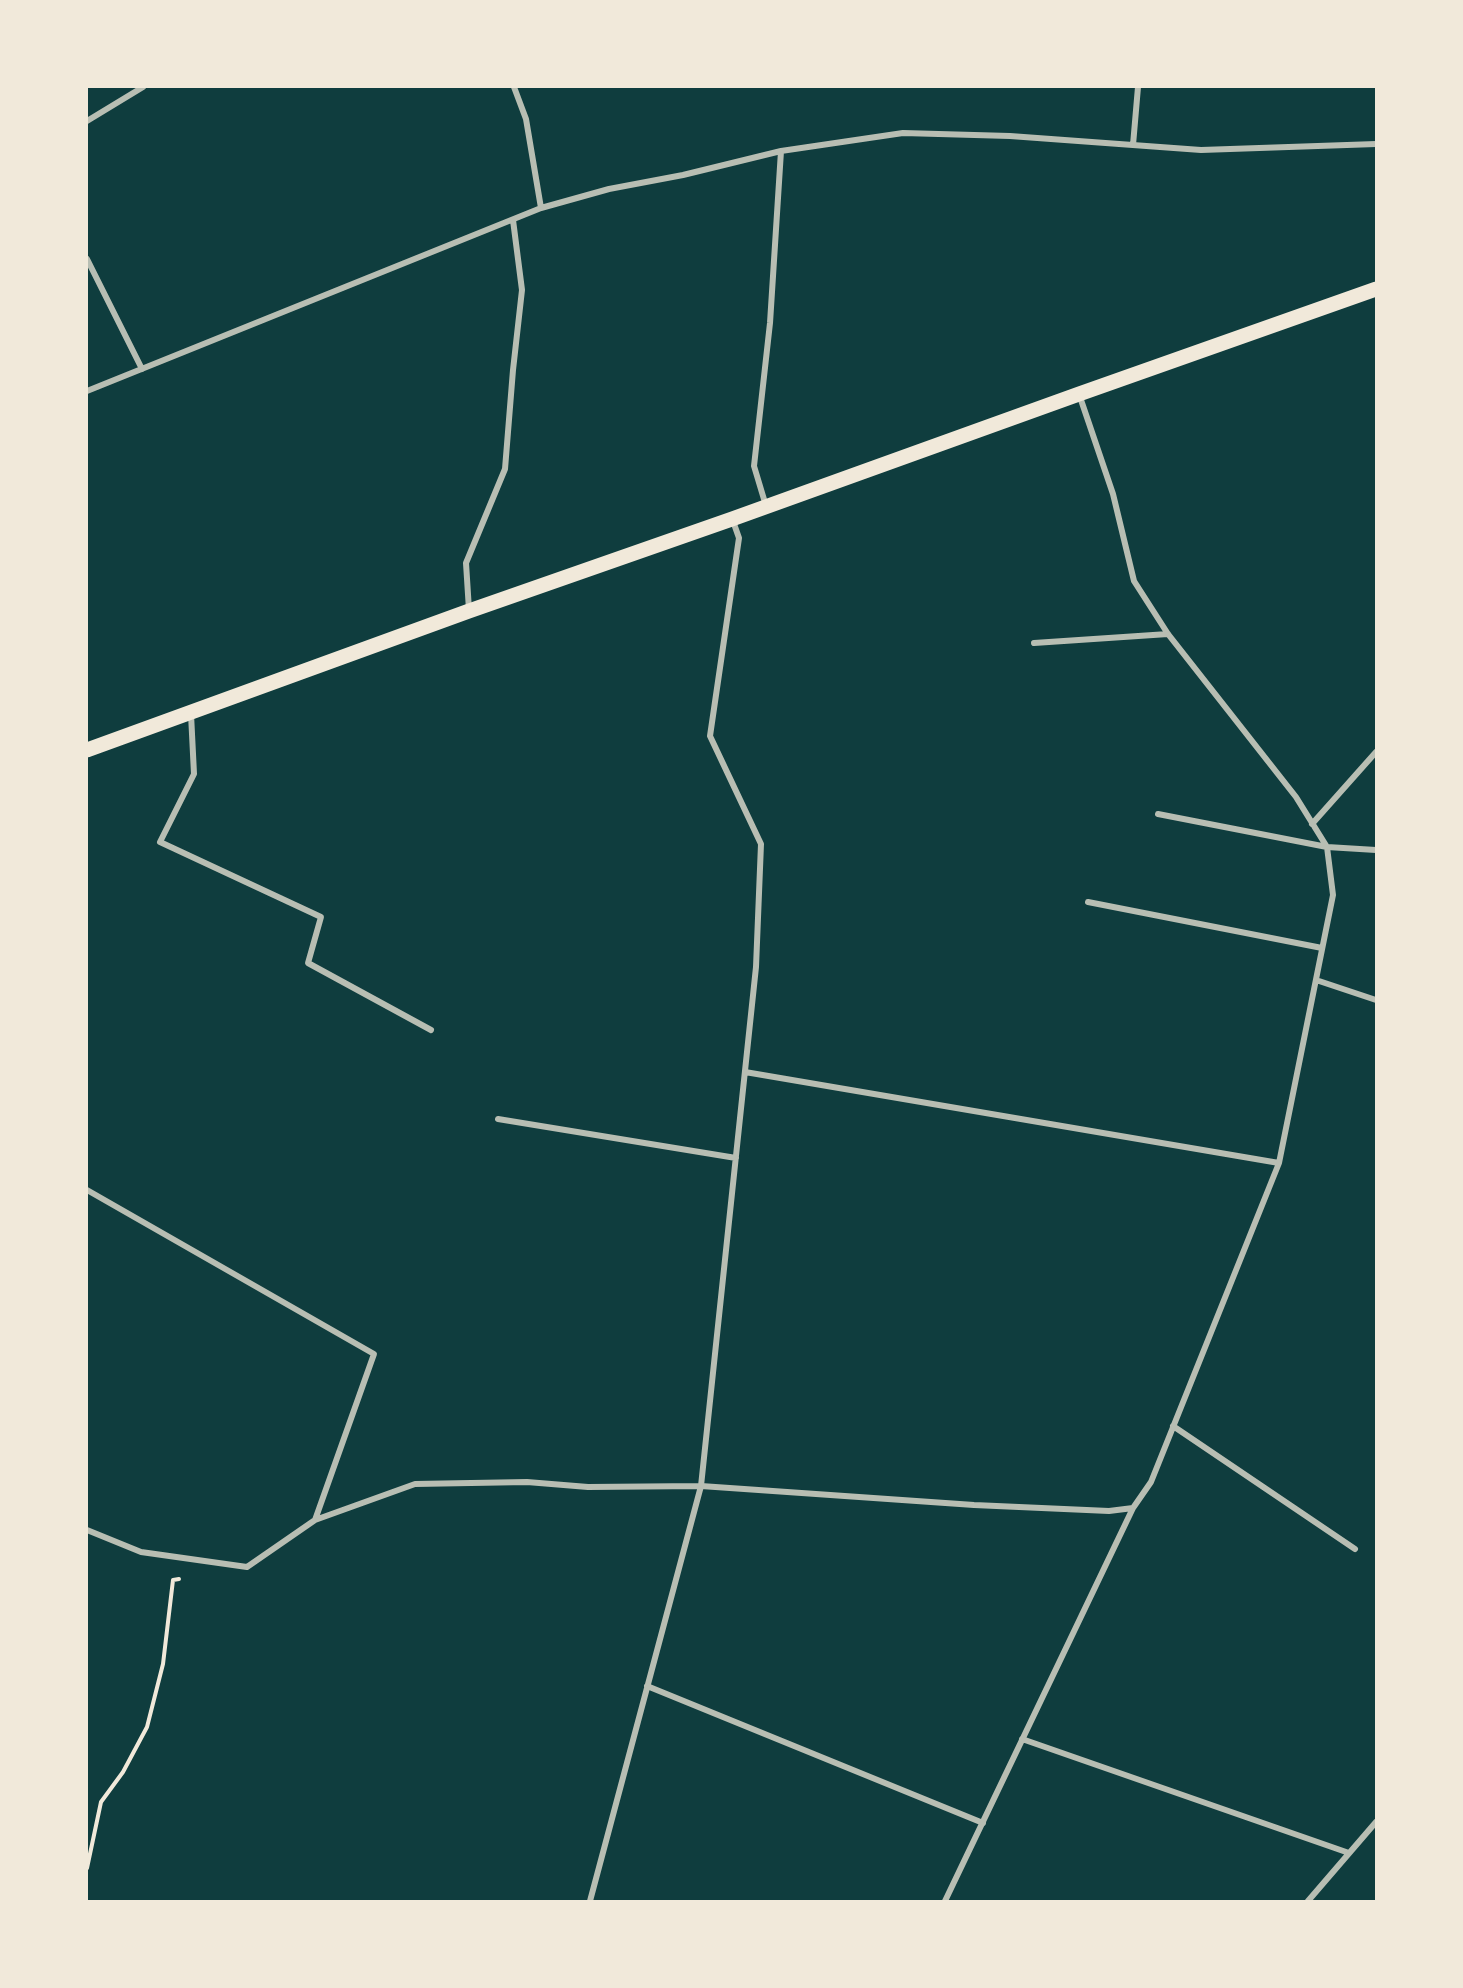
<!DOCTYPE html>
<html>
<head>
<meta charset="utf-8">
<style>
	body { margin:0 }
	#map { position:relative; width:1463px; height:1988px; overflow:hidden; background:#0f3d3e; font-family:"Golos Text",sans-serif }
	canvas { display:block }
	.frame { position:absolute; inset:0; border:88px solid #f1e9da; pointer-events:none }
</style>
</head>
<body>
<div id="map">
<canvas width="1463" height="1988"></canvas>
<div class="frame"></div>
</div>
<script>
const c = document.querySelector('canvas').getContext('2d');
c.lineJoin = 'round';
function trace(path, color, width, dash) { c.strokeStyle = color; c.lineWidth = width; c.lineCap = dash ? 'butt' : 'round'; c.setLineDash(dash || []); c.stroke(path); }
const path = new Path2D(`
	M87,1868L101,1802L123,1772L147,1727L163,1664L173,1580L179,1579`);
const minor = new Path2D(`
	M514,87L526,119L541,208
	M87,121L143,87
	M1133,145L1138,87
	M87,259L142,369
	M87,391L541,208L609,189L683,175L781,151L903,133L1010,136L1201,150L1376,144
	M766,506L754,466L770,323L781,151
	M469,610L466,563L505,469L513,370L522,290L513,220
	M1034,643L1168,634
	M191,714L194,774L160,842L321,917L308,963L431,1030
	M1158,814L1327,847L1376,850
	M1312,824L1376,752
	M1088,902L1322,948
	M1316,980L1376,1000
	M745,1072L1279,1163
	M498,1119L736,1158
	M87,1190L374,1354L315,1520
	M1173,1426L1355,1549
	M87,1530L141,1552L247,1567L315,1520L415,1484L527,1482L588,1487L701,1486L974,1505L1109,1511L1133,1508L1151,1482L1279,1163L1333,895L1327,847L1296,797L1168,634L1134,581L1113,494L1079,394
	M647,1686L983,1823
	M1022,1739L1349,1853
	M590,1901L701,1486L756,967L761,844L710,736L739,538L733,521
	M945,1901L1133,1508
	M1308,1901L1376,1822`);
const primary = new Path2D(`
	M87,750L469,611L732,519L1079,394L1376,289`);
trace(path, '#f1e9da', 4);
trace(minor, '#b8beb3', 6);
trace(primary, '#f1e9da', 15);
</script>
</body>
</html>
